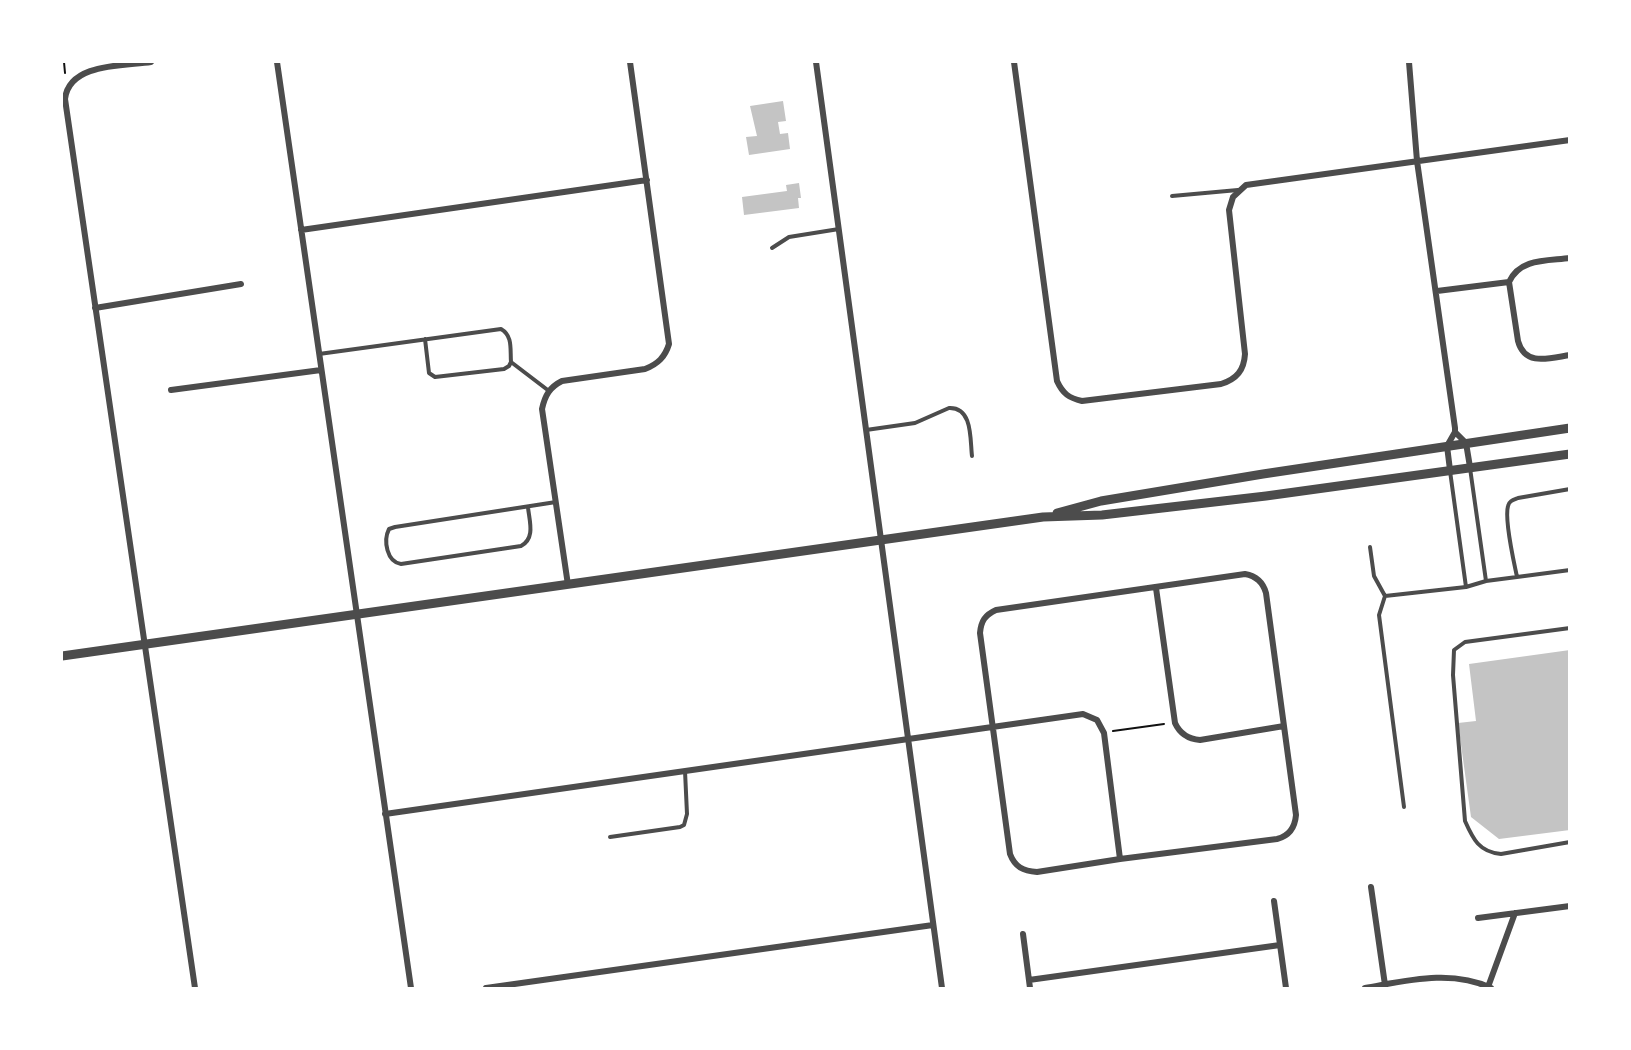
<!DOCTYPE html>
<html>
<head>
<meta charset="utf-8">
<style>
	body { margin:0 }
	#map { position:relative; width:1631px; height:1050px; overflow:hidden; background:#fff; font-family:"Alegreya Sans",sans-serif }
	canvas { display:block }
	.frame { position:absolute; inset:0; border:63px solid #fff; pointer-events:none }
</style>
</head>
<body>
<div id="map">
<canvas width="1631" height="1050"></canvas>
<div class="frame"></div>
</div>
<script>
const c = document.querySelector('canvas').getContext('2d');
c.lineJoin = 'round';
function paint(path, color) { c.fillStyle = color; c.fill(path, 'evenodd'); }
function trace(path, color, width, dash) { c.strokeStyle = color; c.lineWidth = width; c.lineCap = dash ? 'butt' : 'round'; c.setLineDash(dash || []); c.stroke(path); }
const building = new Path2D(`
	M783,101L786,121L778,122L780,134L788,133L790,149L749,155L746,137L757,136L750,106Z
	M799,183L801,198H798L799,208L744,215L742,197L787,191L786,185Z
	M1570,650V830L1499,839L1471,817L1458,723L1476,721L1469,664Z`);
const path = new Path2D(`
	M64,62L65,73
	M1113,731L1164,724`);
const service = new Path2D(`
	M1172,196L1238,190
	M772,248L789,237L839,229
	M425,339L429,373L435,377L504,369L509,366L511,362
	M319,354L501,329C513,336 510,349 511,362L549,391
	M866,430L915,423L949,408C973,407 970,440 972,456
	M1470,468L1486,581
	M1450,471L1466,587
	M528,507C529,520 536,538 521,546L401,564C387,562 383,541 389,529L395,527L556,502
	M1370,547L1374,576L1385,596L1379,615L1404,807
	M1517,577L1570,570
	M1385,596L1466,587L1486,581L1517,577C1514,562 1504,520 1508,506C1509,501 1513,500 1518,498L1570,489
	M1570,628L1465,642L1454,650L1453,675L1465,821C1473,839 1479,852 1501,854L1570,842
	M610,837L680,827L684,825L687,814L685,771`);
const minor = new Path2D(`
	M151,62C123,66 69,63 65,99L195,988
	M277,62L411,988
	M816,62L942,988
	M1014,62L1057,381C1063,394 1069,398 1082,401L1221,384C1237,379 1244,370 1245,354L1229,210L1233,197L1246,185L1570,140
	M1409,62L1417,161L1455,428V432L1466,443L1470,467
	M301,230L647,180
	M1509,282L1518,341C1525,367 1550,358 1570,355
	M1437,291L1509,282C1520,258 1547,261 1570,258
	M95,308L241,284
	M171,390L321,370
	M1450,470L1447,446L1455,432
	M1245,574C1256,576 1263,582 1266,593L1296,815C1295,827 1289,836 1277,839L1120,859L1037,872C1023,871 1015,867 1010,854L980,633C981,621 985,615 996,610Z
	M568,585L542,409C545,395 550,387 562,381L645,369C658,364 665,357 669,344L630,62
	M1156,588L1175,723C1180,734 1188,739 1200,740L1284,726
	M385,814L1083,714L1097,720L1104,733L1120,859
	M1371,887L1385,985
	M1274,901L1286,988
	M1478,918L1570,906
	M1023,934L1030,988
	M1029,980L1280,945
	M1488,987L1515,913
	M486,988L933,925
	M1365,988C1406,981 1451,969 1491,988`);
const tertiary = new Path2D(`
	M1057,513L1101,501L1263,474L1570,428
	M62,656L1043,517L1102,515L1266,496L1570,454`);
paint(building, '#c4c4c4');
trace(path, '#111', 2);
trace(service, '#4c4c4c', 4);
trace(minor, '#4c4c4c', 6);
trace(tertiary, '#4c4c4c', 9);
</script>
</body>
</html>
